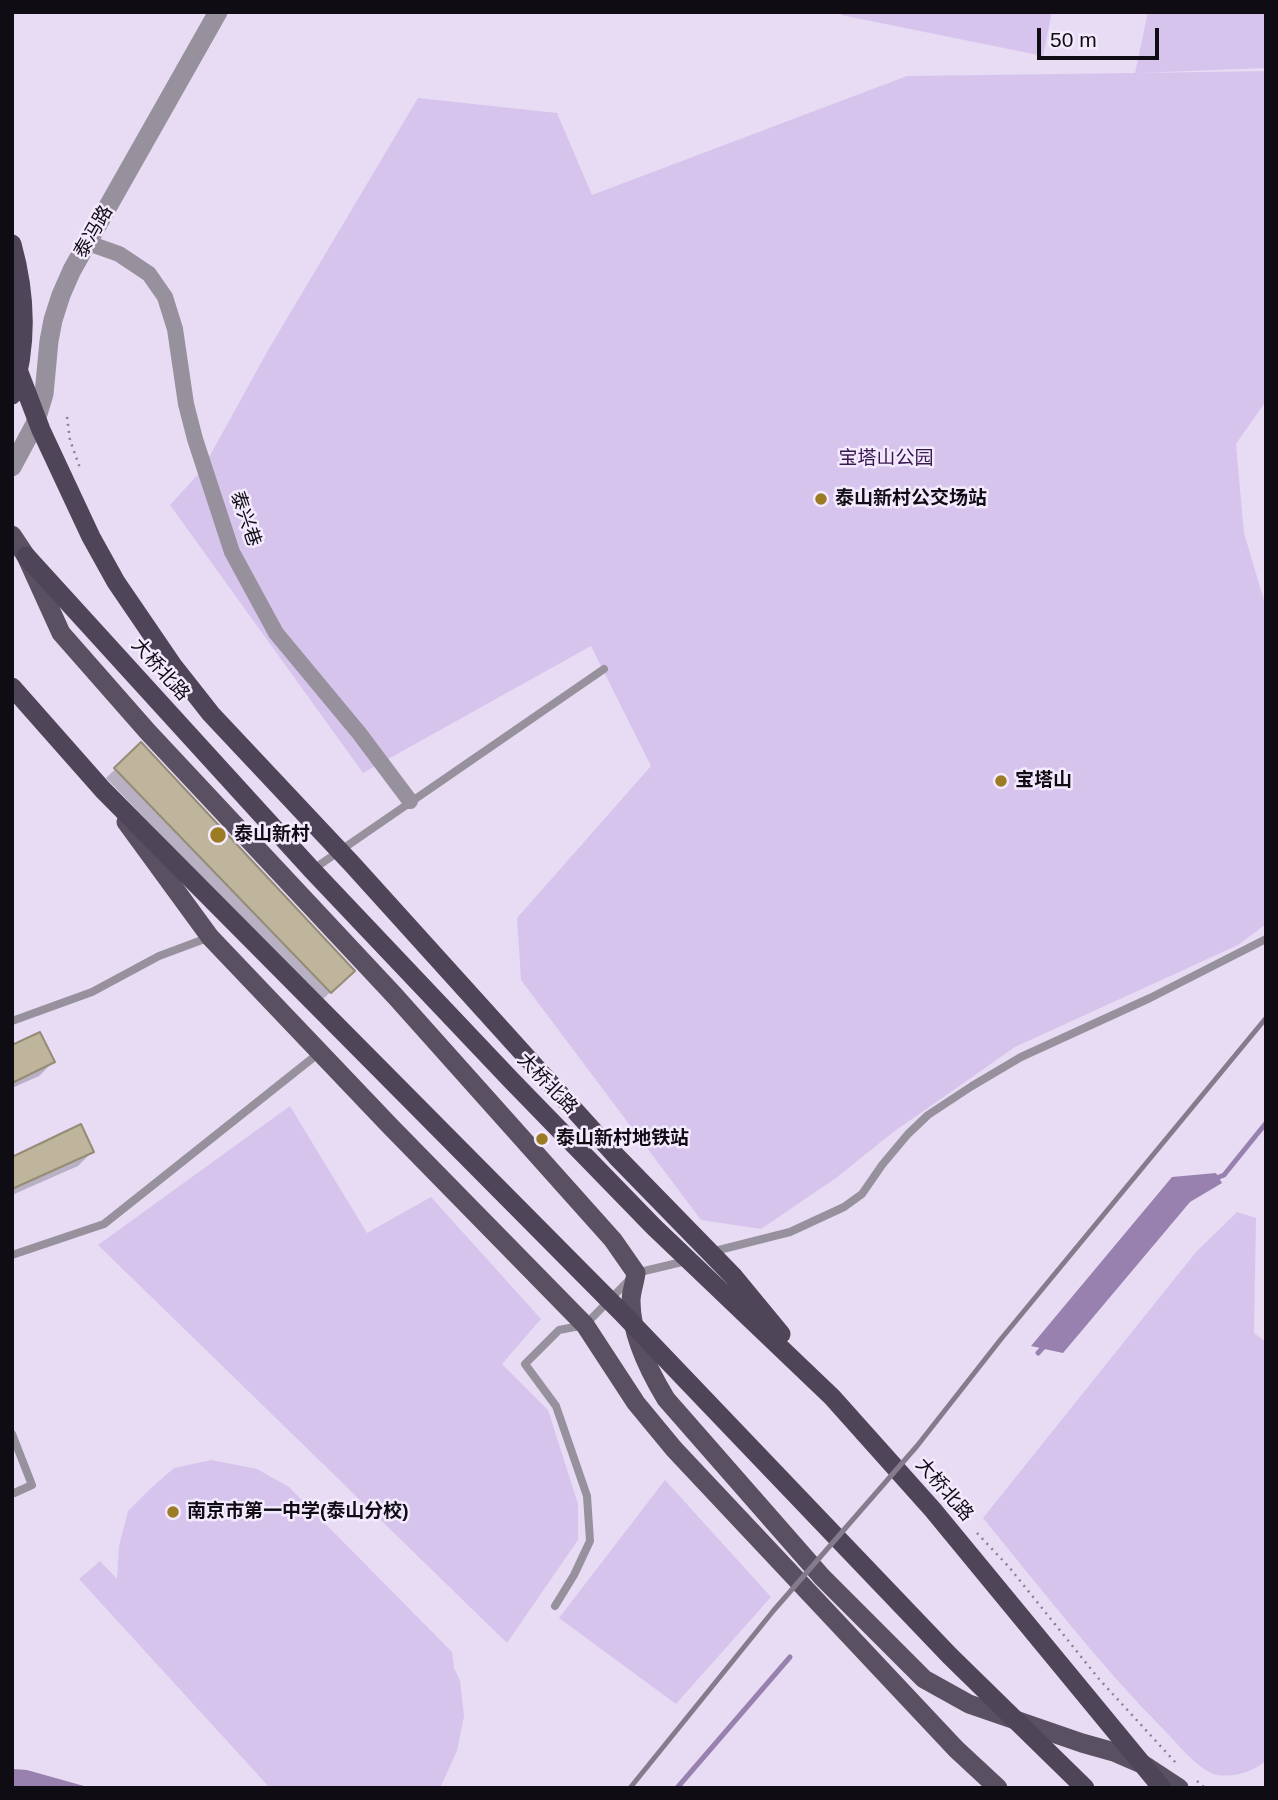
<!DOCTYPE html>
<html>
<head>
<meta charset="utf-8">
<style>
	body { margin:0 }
	#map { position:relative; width:1278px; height:1800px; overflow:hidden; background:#e7dcf4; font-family:Helvetica,sans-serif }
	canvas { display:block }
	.frame { position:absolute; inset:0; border:14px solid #100c14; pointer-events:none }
	.scale { position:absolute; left:1037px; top:28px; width:122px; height:32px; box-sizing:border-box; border:4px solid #100c14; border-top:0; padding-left:9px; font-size:21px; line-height:24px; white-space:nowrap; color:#100c14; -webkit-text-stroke:5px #f3eafe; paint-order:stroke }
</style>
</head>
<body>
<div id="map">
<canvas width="1278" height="1800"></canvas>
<div class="frame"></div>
<div class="scale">50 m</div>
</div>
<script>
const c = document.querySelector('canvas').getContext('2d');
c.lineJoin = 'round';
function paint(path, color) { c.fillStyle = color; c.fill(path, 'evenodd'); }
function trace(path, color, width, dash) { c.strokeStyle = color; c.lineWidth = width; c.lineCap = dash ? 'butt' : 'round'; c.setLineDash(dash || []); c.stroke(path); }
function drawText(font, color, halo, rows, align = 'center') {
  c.font = font + ' Helvetica,"Noto Sans SC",sans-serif'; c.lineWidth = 5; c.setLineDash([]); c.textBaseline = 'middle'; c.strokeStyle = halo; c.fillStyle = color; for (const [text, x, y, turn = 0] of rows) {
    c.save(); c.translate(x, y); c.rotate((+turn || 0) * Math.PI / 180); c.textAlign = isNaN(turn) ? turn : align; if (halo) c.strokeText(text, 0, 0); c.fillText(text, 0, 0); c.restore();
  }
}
const green = new Path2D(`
	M841,12H1052L1043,56L841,15Z
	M1148,12H1266V68L1140,73L1266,71V401L1236,444L1244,533L1266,607V924L1238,945L1015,1047L892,1133L836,1178L761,1229L701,1220L521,980L517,918L651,766L591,646L363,773L170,505L202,470L267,352L418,98L557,113L592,195L907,76L1135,73Z
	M290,1106L367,1233L431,1197L541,1319L502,1364L548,1410L578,1504V1540L507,1643L98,1245Z
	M1237,1212L1256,1218L1254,1333L1266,1342V1760C1256,1772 1226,1780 1211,1773C1193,1764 1178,1744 1164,1730C1099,1664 1042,1590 983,1518L1196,1252Z
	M211,1460L257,1469L289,1487L452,1652L454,1668L460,1680L464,1716L457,1751L440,1788H270L79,1579L100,1561L117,1579L119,1546L128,1511L152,1487L174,1468Z
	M665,1480L771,1597L676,1704L559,1618Z`);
const water = new Path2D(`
	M1216,1173L1222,1183L1190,1202L1063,1353L1031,1346L1172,1177Z
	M12,1769L27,1770L91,1788H12Z`);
const shadow = new Path2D(`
	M141,745L352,971L321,1001L106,778Z
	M12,1047L53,1062L39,1076L12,1088Z
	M92,1152L78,1166L12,1195V1161Z`);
const stream = new Path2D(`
	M1214,1179L1224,1175L1266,1123
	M1038,1353L1047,1343
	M677,1788L790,1657`);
const building = new Path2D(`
	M141,742L355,971L331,993L114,768Z
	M40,1032L55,1062L12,1083V1045Z
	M81,1124L94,1152L12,1189V1157Z`);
const path = new Path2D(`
	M67,417L70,440L80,468
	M977,1533L1009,1567L1099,1679L1176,1763
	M1197,1781L1205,1788`);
const service = new Path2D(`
	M312,870L604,669
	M12,1021L92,992L159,956L210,937
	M711,1252L790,1232L844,1207L862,1194L882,1165L908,1134L928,1115L972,1086L1021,1057L1150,998L1266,939
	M12,1255L104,1224L319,1053
	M12,1434L32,1485L12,1494
	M555,1606L574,1575L590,1541L587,1496L556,1406L525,1364L559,1330L585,1325L636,1273L686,1261`);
const minor = new Path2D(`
	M88,243L119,254L149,274L165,297L175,329L186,404L195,439L232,552L276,633L359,733L410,801`);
const tertiary = new Path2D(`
	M12,467L35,424L44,394L49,341L53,320L61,295L72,270L218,12`);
const primary = new Path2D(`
	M12,535L26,556L61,633L148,732L395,996L613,1240L636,1273C635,1282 631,1292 631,1301C631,1334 649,1371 666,1399L822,1577L924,1679L969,1704L1082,1743L1114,1752L1144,1765L1179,1788
	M126,822L210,937L391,1127L585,1325L636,1403L674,1449L956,1749L998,1788`);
const trunk = new Path2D(`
	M12,244C26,294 28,345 12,395
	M12,354L41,430L91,537L116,582L174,667L211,714L352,864L616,1156L734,1277L781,1334
	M26,556L312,870L512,1081L654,1227L832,1397L933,1510L1162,1788
	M12,687L103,790L623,1314L950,1656L1085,1788`);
const rail = new Path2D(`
	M630,1788L774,1610L917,1446L1001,1339L1266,1018`);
const markers = [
	[821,499,7,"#9c7b25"],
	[1001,781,7,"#9c7b25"],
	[218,835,9,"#9c7b25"],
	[542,1139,7,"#9c7b25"],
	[173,1512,7,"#9c7b25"]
];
const streetNames = [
	["泰冯路",94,232,-60],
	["泰兴巷",245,519,71],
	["大桥北路",160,670,48],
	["大桥北路",547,1084,46],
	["大桥北路",944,1490,49]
];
const parkNames = [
	["宝塔山公园",886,459]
];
const poiNames = [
	["泰山新村公交场站",835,499],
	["宝塔山",1015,781],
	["泰山新村",234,835],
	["泰山新村地铁站",556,1139],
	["南京市第一中学(泰山分校)",187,1512]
];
paint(green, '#d7c4ec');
paint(water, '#9981af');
paint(shadow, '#0003');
trace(stream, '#9981af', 5);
paint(building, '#bfb59d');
trace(building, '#968c75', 2);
trace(path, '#898192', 2.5, [2, 5]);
trace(service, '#96919c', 8);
trace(minor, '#96919c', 16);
trace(tertiary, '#96919c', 19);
trace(primary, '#595162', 19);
trace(trunk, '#4e4658', 19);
trace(rail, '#847c8d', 5);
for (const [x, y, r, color] of markers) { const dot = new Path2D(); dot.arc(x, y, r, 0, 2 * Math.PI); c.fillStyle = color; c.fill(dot); trace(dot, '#f3eafe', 2.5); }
drawText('19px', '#100c14', '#f3eafe', streetNames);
drawText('19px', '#391751', '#f3eafe', parkNames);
drawText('bold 19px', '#100c14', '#f3eafe', poiNames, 'left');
</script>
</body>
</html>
